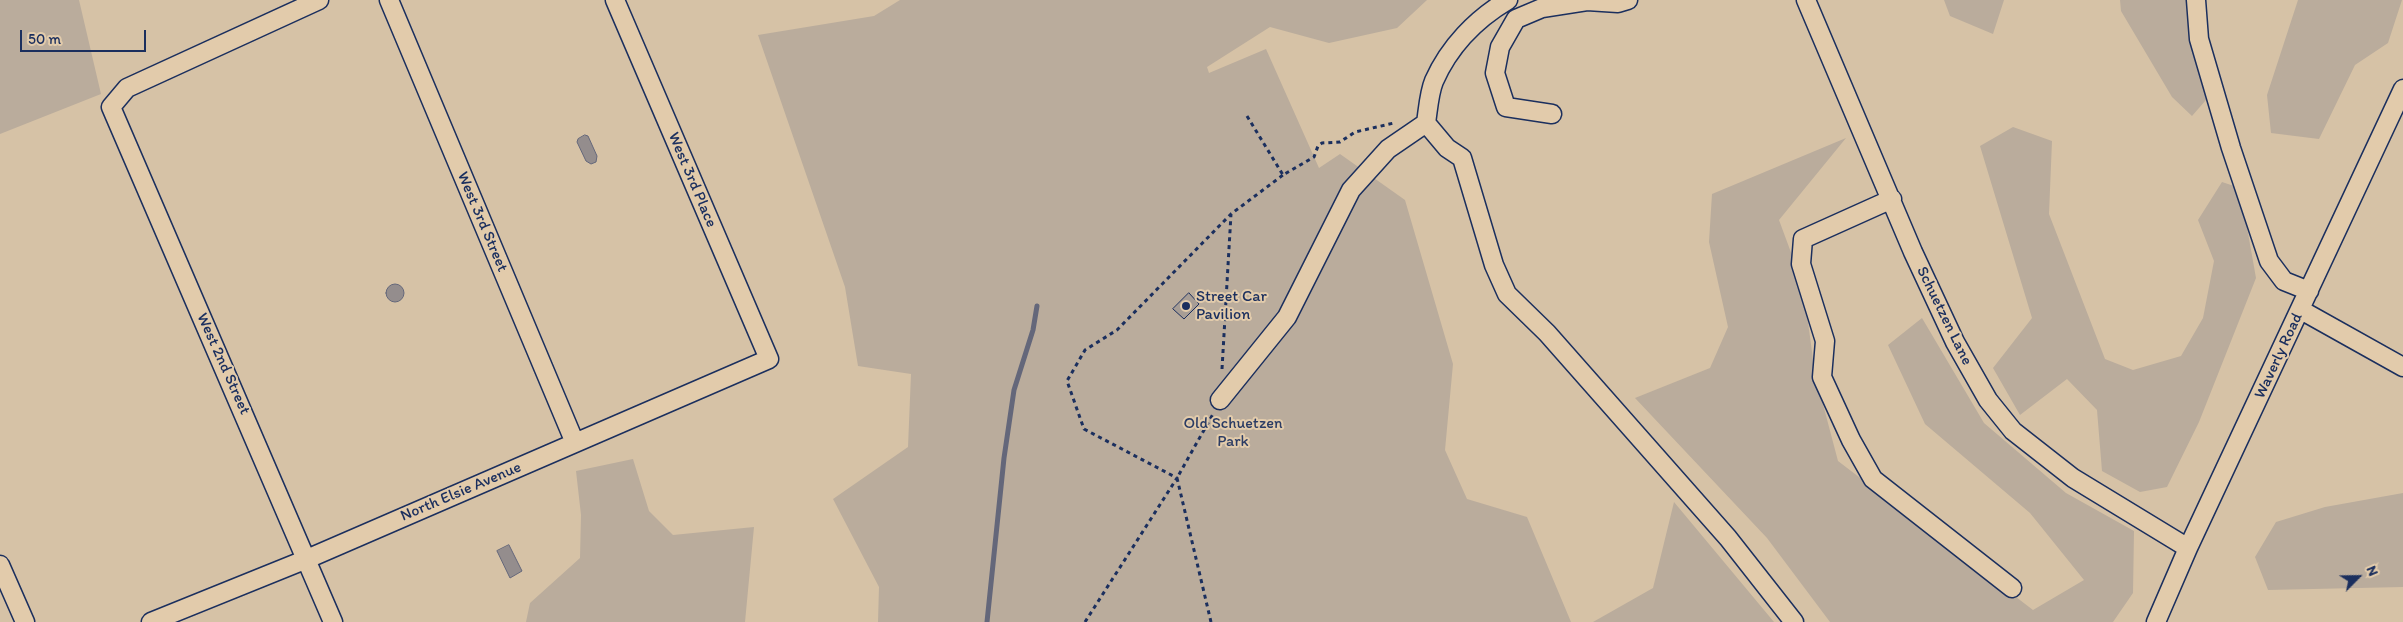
<!DOCTYPE html>
<html>
<head>
<meta charset="utf-8">
<style>
	body { margin:0 }
	#map { position:relative; width:2403px; height:622px; overflow:hidden; background:#d6c2a6; font-family:Itim,sans-serif }
	canvas { display:block }
	.north { position:absolute; left:2333px; top:552px; width:50px; height:50px; -webkit-text-stroke:4px #e2cbab; paint-order:stroke; rotate:67deg; font-size:14px; font-weight:700; line-height:20px; text-align:center; color:#1b2f5e }
	.north::after { content:''; display:block; margin:auto; width:18px; height:22px; background:#1b2f5e; clip-path:polygon(50% 0,100% 100%,50% 72%,0 100%) }
	.scale { position:absolute; left:20px; top:30px; width:126px; height:22px; box-sizing:border-box; border:2px solid #1b2f5e; border-top:0; padding-left:6px; font-size:15px; line-height:18px; white-space:nowrap; color:#1b2f5e; -webkit-text-stroke:4px #e2cbab; paint-order:stroke }
</style>
</head>
<body>
<div id="map">
<canvas width="2403" height="622"></canvas>
<div class="north">N</div>
<div class="scale">50 m</div>
</div>
<script>
const c = document.querySelector('canvas').getContext('2d');
c.lineJoin = 'round';
function paint(path, color) { c.fillStyle = color; c.fill(path, 'evenodd'); }
function trace(path, color, width, dash) { c.strokeStyle = color; c.lineWidth = width; c.lineCap = dash ? 'butt' : 'round'; c.setLineDash(dash || []); c.stroke(path); }
function drawText(font, color, halo, rows, align = 'center') {
  c.font = font + ' Itim,sans-serif'; c.lineWidth = 4; c.setLineDash([]); c.textBaseline = 'middle'; c.strokeStyle = halo; c.fillStyle = color; for (const [text, x, y, turn = 0] of rows) {
    c.save(); c.translate(x, y); c.rotate((+turn || 0) * Math.PI / 180); c.textAlign = isNaN(turn) ? turn : align; if (halo) c.strokeText(text, 0, 0); c.fillText(text, 0, 0); c.restore();
  }
}
const green = new Path2D(`
	M0,0H79L101,94L0,134Z
	M900,0H1427L1397,28L1329,43L1270,27L1207,67L1209,73L1266,49L1319,168L1340,154L1405,200L1453,364L1445,450L1467,499L1527,517L1571,622H878L879,587L833,499L908,447L911,374L858,366L845,287L758,35L874,16Z
	M1944,0H2004L1993,34L1950,16Z
	M2120,0H2191L2189,13L2206,100L2192,116L2172,97L2121,11Z
	M2298,0H2402L2388,43L2355,65L2319,139L2271,133L2267,95Z
	M2013,127L2052,141L2049,214L2105,359L2133,370L2181,356L2203,318L2214,261L2198,220L2222,182L2240,188L2256,278L2199,422L2167,487L2140,492L2102,471L2097,410L2067,379L2020,415L1993,368L2032,318L1980,146Z
	M1846,138L1779,220L1803,285L1815,374L1838,461L2033,610L2084,580L2030,513L1925,424L1888,345L1922,318L1984,423L2066,493L2134,531L2133,593L2113,622H1830L1767,538L1635,398L1710,368L1728,327L1709,242L1712,194Z
	M633,459L649,511L673,535L754,527L745,622H526L530,603L580,558L581,515L576,471Z
	M2403,493V587L2268,590L2255,557L2276,522L2325,507Z
	M1674,502L1774,622H1593L1653,588Z`);
const water = new Path2D(`
	M585,135L588,136L597,156L596,162L591,164L586,161L577,142L578,139Z
	M386 293a9 9 0 1 1 18 0a9 9 0 1 1-18 0Z
	M509,545L522,571L510,578L497,551Z`);
const stream = new Path2D(`
	M987,622L1004,458L1014,390L1033,330L1037,306`);
const building = new Path2D(`
	M1189,293L1199,304L1184,319L1173,309Z`);
const path = new Path2D(`
	M1247,116L1283,175L1314,157L1318,146L1322,143L1340,142L1355,132L1394,123
	M1222,369L1231,214L1283,175
	M1085,622L1177,478L1084,429L1067,381L1085,350L1117,330L1231,214
	M1211,622L1177,478L1213,414`);
const minor = new Path2D(`
	M319,0L127,88L111,107L333,622
	M389,0L575,443
	M1508,0C1476,19 1449,47 1434,81C1429,93 1428,110 1426,123L1447,148L1462,158L1494,265L1507,294L1547,333L1728,538L1794,622
	M1806,0L1913,252L1955,342L1988,400L2013,431L2073,478L2188,548
	M2196,0L2199,39L2231,148L2269,261L2284,281L2309,291
	M1552,114L1506,107L1495,73L1500,47L1516,19L1542,8L1587,1L1618,3L1628,0
	M1892,199L1803,239L1801,264L1825,341L1822,377L1851,440L1873,479L2012,588
	M2301,310L2403,367
	M1220,400L1287,317L1351,190L1388,149L1426,123
	M0,565L25,622
	M151,622L307,559L769,359L615,0
	M2156,622L2188,548L2403,89`);
const markers = [
	[1186,306,5,"#1b2f5e"]
];
const streetNames = [
	["West 3rd Place",692,180,67],
	["West 3rd Street",482,222,67],
	["Schuetzen Lane",1944,316,64],
	["Waverly Road",2279,356,-65],
	["West 2nd Street",223,364,66],
	["North Elsie Avenue",461,492,-23]
];
const poiNames = [
	["Street Car",1196,297],
	["Pavilion",1196,315]
];
const parkNames = [
	["Old Schuetzen",1233,424],
	["Park",1233,442]
];
paint(green, '#baac9c');
paint(water, '#948d8d');
trace(water, '#64677a', 1);
trace(stream, '#64677a', 5);
paint(building, '#a79d95');
trace(building, '#1b2f5e', 1);
trace(minor, '#1b2f5e', 21);
trace(path, '#1b2f5e', 3, [4, 4]);
trace(minor, '#e2cbab', 18);
for (const [x, y, r, color] of markers) { const dot = new Path2D(); dot.arc(x, y, r, 0, 2 * Math.PI); c.fillStyle = color; c.fill(dot); trace(dot, '#e2cbab', 2); }
drawText('16px', '#1b2f5e', '#e2cbab', streetNames);
drawText('16px', '#1b2f5e', '#e2cbab', poiNames, 'left');
drawText('16px', '#2b3c64', '#e2cbab', parkNames);
</script>
</body>
</html>
